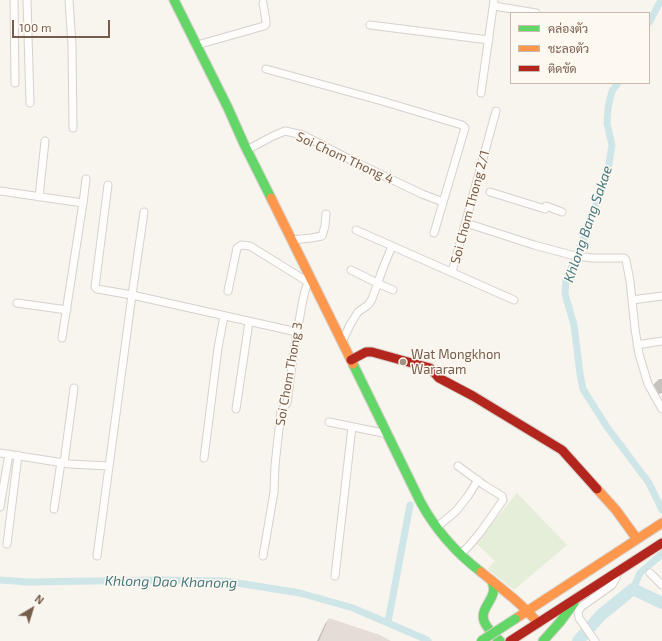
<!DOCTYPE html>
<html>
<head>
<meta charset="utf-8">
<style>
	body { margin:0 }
	#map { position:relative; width:662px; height:641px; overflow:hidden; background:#f8f4ee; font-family:"Exo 2",Sarabun,sans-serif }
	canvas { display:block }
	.legend { position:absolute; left:510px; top:12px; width:140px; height:72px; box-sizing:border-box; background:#fef9f0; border:1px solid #c8baaf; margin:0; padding:5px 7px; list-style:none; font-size:12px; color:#765c4d }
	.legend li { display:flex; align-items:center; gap:8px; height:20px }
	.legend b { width:20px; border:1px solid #c8baaf }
	.north { position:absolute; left:12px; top:589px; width:40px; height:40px; -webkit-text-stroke:3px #fef9f0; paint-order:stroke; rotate:38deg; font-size:11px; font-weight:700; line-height:16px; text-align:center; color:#765c4d }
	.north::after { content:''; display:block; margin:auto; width:14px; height:18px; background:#765c4d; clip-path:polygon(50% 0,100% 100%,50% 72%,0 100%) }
	.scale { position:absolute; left:12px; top:20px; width:98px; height:18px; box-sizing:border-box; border:2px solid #765c4d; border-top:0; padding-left:5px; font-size:12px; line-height:14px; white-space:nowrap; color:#765c4d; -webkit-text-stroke:3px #fef9f0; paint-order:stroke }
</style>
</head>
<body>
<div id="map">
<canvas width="662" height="641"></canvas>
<ul class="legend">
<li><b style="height:5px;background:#63d668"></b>คล่องตัว</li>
<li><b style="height:5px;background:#ff974d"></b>ชะลอตัว</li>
<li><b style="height:5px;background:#b3261e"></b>ติดขัด</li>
</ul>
<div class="north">N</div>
<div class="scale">100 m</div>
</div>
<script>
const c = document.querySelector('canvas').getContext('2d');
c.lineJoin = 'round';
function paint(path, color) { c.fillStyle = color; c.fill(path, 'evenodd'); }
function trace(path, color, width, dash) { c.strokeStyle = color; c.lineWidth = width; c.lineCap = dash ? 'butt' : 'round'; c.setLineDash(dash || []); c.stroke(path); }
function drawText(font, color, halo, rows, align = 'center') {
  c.font = font + ' "Exo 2",sans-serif'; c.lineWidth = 3; c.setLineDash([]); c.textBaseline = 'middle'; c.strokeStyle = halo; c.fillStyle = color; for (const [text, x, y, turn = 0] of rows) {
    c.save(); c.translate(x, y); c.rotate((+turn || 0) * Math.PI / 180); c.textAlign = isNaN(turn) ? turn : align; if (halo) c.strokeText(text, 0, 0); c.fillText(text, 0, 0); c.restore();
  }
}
const green = new Path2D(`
	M517,493L567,545L514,590L488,569L495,561L476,543Z`);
const shadow = new Path2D(`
	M659,379H662V393L656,395L653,385Z
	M329,619L389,641H317L325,624Z`);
const canal = new Path2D(`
	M649,23L661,0
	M618,83L612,91L608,108L607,124L612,145L607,175L576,258L566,279L565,294L574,325L580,374L583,389L607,427L649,483L662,510
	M0,580L29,582L158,580L225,581L300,593L353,608L425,639L428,641
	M633,589L640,573L662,554
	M388,622L410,505`);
const river = new Path2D(`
	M578,641L601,615L633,589L662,603`);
const building = new Path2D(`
	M329,618L380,635L391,641H319Z`);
const street = new Path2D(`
	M14,0L15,83
	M27,0L30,103
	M69,0L72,45L73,128
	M494,6L536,13
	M370,25L489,40
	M197,45L264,26L266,24V21L263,3
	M266,69L382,101L462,125L465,128L434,233
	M481,93L494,0
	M247,150L273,136L285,131L303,135L351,160L422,194L443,202
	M108,185L95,287L97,289L132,295L297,332
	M0,191L83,203
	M490,192L545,209
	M39,197L45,141
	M546,206L562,212
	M466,223L534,245L575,256L592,258H624L626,260L630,281L635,329L639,354L648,384L662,409
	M356,230L514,300
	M291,240L311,238L322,236L325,226L326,214
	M351,270L377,283L393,290
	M452,272L496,111
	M228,291L237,248L241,245L250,246L308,282
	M632,300L662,296
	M17,303L67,310
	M62,338L83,203L86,179
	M342,342L350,325L358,312L368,305L372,299L383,268L392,246
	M637,345L662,341
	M236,409L249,322
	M329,422L388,434
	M0,453L70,464L109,466
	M204,458L218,348L224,316
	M64,463L74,388
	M458,466L484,485L502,496L503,500C489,520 478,538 460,555
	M0,507L9,454
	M54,509L61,462
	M436,528L456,511L468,496L478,480
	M7,544L18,455
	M97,556L132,295L144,212
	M263,556L274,492L275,465L281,411L287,403C291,374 294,345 300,316C302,303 304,289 310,277
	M650,573L662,585
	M335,576L352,427
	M595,641L579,618L578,612L581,607L612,585L616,578L615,573`);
const fast = new Path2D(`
	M174,0L228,108L244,144L271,198
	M353,364L420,501C435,529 455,552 481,572
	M491,580C501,597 479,606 484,621C487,629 494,635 500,641
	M543,641L560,622L574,603`);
const slow = new Path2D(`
	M271,198L353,364
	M597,489L616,510L637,539
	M481,572C501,588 521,603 538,623
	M515,619L662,523`);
const jam = new Path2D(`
	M351,360L366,352H372L430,368L439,378L473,396L562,450L597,489
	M510,641L662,543`);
const fastBridge = new Path2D(`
	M481,641L515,619`);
const markers = [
	[403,362,4,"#a49185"]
];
const streetNames = [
	["Soi Chom Thong 4",345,158,25],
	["Soi Chom Thong 2/1",470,207,-75],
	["Soi Chom Thong 3",289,374,-80]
];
const poiNames = [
	["Wat Mongkhon",411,355],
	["Wararam",411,370]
];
const waterNames = [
	["Khlong Bang Sakae",588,224,-71],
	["Khlong Dao Khanong",171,582,1]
];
paint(green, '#e5eed9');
paint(shadow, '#0003');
trace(canal, '#cfe6e8', 7);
trace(river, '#cfe6e8', 12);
paint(building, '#e5ddd5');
trace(street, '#d7d1cc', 9);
trace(fast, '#d7d0ca', 11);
trace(slow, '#d7d0ca', 11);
trace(jam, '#d7d0ca', 11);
trace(street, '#fefdfc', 7);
trace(fast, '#63d668', 9);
trace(slow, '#ff974d', 9);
trace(jam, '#b3261e', 9);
trace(fastBridge, '#d9d1cb', 11, []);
trace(fastBridge, '#63d668', 9);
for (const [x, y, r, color] of markers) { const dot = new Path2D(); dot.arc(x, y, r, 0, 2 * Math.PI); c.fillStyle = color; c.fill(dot); trace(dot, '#fef9f0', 1.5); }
drawText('13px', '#765c4d', '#fef9f0', streetNames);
drawText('13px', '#765c4d', '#fef9f0', poiNames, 'left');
drawText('italic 14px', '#447882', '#fef9f0', waterNames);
</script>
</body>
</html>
